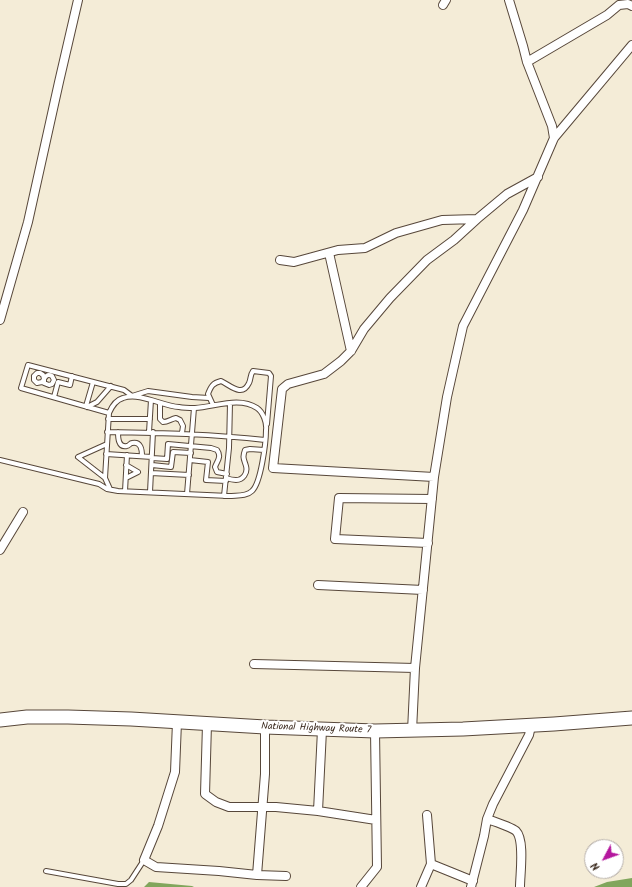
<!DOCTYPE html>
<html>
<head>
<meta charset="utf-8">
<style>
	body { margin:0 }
	#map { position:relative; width:632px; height:887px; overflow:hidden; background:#f4ecd7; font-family:Kalam,sans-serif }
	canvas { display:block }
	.north { position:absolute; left:584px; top:839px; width:40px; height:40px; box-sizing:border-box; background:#fff; border:1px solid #b1aaa5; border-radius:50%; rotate:229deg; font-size:11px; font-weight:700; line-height:16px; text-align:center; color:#3b2a1e }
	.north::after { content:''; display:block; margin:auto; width:14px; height:18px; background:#b5179e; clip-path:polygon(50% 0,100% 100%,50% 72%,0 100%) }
</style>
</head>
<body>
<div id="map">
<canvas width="632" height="887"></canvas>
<div class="north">N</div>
</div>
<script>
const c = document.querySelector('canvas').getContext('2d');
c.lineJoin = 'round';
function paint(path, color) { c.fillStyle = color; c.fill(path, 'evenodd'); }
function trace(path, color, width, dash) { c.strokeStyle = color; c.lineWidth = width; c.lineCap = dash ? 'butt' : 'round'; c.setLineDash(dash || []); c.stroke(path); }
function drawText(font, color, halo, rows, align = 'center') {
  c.font = font + ' Kalam,sans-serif'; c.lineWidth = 4; c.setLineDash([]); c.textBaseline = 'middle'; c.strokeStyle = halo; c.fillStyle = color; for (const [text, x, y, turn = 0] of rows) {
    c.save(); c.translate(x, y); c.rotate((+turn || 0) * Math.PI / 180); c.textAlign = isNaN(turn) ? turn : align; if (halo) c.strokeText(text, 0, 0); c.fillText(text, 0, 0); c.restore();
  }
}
const forest = new Path2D(`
	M632,878V887H594L607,882Z
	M149,882L192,886L194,887H144Z`);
const service = new Path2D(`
	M34,376V380L37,383L42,382C45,378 46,373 52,376L54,380L52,384L49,385L44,383V379
	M34,376L37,373H40L43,375L44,379
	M54,397L58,382L70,385L72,376
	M160,403V419L163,422C168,422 171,419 176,418L180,420L183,426L182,433
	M213,405L208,394C211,386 213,383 221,381C230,385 242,398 249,383C251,379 250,375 253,371L269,373L271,376L267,424
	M86,406L93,382
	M87,407L97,402L111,386
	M109,413L21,388L28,365L124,390L132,396L148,391L192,397L209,398
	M108,419H150
	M107,432C160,433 213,434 265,440
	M118,432C118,437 118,448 127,446C129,446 130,443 132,443C141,441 142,450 142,456
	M149,432L151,400
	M106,454L152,457
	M152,458L167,459L168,444L211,448L217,450C222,457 217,461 215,467L217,472L227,474
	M0,460L99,484L107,489L118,491L229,496C236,495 246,497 252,491C261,483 266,442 266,430C267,423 263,412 257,408C239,396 215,407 195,408C190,408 184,408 179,407C162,406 140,392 123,398C116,400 112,406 109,413L105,478L110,489
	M190,460L208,462L206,480L226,481
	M152,465L171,467L173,452L191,453
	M151,473L189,475
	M105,478L78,457L107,444
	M126,478L138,472L126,465
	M226,478C229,479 233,480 236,480C243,480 248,473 246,466C244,459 242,458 245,450L250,449L264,450
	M125,491L127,455
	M150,492L153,432
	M187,494L194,408
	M224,496L229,448L230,403
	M46,871L118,884H126L131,880L144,860`);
const minor = new Path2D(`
	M509,0L523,46L527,62L552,126L554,138
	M443,5L446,0
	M527,62L607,15L619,5L628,4L632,6
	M329,253L351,351
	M280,260L294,262L338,250L365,248L396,233L442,220L477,219
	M0,320L28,222L59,82L78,0
	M434,477L273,468L282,389L288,384L324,374L341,361L351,351L364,329L390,298L427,260L454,240L477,219L507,194L538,177
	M428,543L335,539L339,498L432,499
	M0,550L23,512
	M318,585L423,590
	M254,664L415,668
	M177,722L175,772L158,826L144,860L156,867L219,871L257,875L286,876
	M207,724L205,794L216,802L229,807H276L318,811
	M322,730L318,811L376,820
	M412,731L415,668L434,477L447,397L463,326L523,210L554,138L632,45
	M487,819C493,821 511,827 516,831C525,840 520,874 520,887
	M431,864L473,881
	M257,875L265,774V727
	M361,887L377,867L375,731
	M421,887L431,864L427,815
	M471,887L484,836L487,819L493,804L529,735L531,726`);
const trunk = new Path2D(`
	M0,720L27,717H68L131,719L265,727L375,731L463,729L554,724L632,718`);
const streetNames = [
	["National Highway Route 7",316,729,2]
];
paint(forest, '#81a65c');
trace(service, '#57473a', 6);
trace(minor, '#57473a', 10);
trace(trunk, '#57473a', 15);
trace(service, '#fff', 4);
trace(minor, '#fff', 8);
trace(trunk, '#fff', 13);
drawText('10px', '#3b2a1e', '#fff', streetNames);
</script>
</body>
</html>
